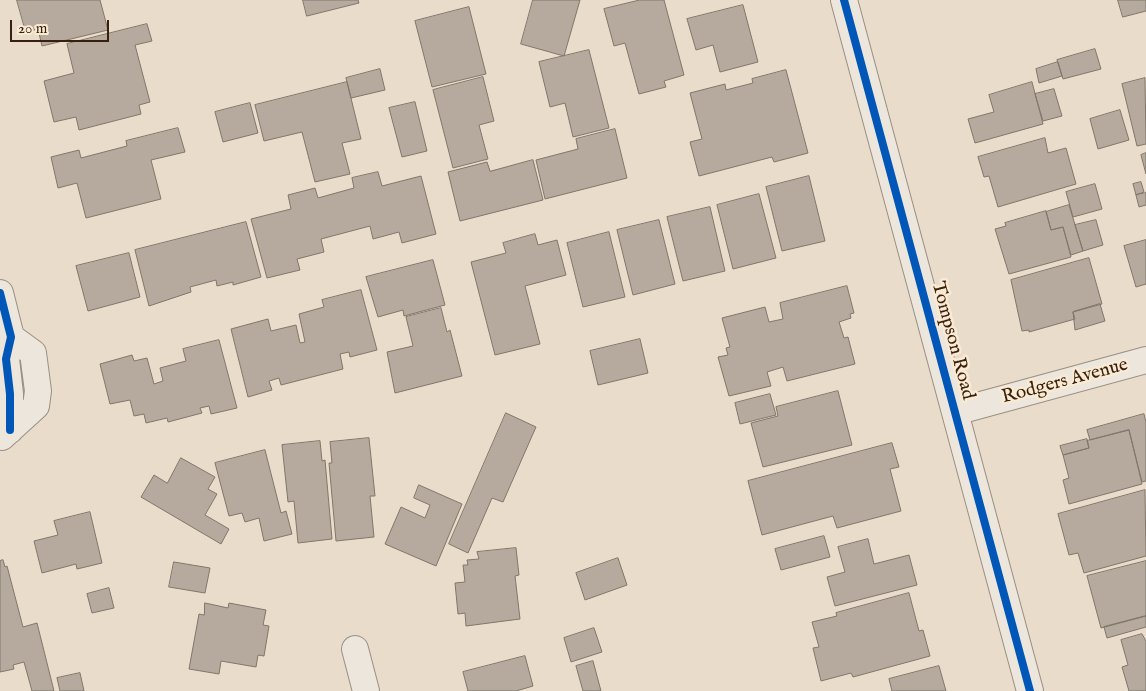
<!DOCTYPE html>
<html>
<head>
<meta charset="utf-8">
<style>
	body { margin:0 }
	#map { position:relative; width:1146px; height:691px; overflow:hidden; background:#e9dcca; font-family:"IM FELL English",serif }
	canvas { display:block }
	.scale { position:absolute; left:10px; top:20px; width:99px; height:22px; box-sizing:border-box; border:2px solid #391f0d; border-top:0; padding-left:6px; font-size:15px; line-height:18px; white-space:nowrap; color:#391f0d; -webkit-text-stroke:4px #f9ead4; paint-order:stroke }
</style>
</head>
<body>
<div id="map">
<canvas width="1146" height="691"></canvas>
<div class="scale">20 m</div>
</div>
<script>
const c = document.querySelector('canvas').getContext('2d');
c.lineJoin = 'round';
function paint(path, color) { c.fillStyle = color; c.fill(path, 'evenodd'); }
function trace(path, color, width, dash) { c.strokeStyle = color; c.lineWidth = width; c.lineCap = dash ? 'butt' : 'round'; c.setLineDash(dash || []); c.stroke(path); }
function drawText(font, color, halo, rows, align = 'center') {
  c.font = font + ' "IM FELL English",serif'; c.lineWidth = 5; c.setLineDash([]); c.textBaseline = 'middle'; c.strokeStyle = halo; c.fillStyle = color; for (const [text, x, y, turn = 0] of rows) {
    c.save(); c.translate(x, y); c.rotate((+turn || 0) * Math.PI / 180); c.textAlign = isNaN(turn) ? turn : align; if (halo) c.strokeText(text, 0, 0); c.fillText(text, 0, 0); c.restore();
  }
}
const building = new Path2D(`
	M17,0H100L108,30L42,46L38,29L26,32Z
	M303,0H358L359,3L307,16Z
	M533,0H580L564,56L521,44Z
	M640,0H664L684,75L664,81L666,87L639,94L625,43L614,46L604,9Z
	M1118,0H1146V11L1123,17Z
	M743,5L758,62L720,72L713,45L696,50L687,19Z
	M469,7L486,74L432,87L415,21Z
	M147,24L152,41L135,45L150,102L139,105L141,114L79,130L76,117L54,122L44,81L74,73L67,44Z
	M1095,49L1101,69L1063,79L1057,60Z
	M589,50L609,128L573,137L565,103L550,107L539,62Z
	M1058,62L1062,76L1039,83L1036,69Z
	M380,69L385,90L351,98L346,78Z
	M786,70L808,153L774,162L772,157L699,176L690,142L702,139L690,93L725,84L726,90L753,83L752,79Z
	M483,77L494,121L479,125L488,159L453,168L433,90Z
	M1145,78L1146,144L1137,146L1122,84Z
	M347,82L361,139L342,143L350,174L315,182L302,132L264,141L255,105Z
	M1032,82L1043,124L975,143L968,119L994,112L989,95Z
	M1054,89L1062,116L1043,121L1035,94Z
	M415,102L427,151L402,157L389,108Z
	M250,103L258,133L223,142L215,112Z
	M1120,110L1129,140L1098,149L1090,119Z
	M178,128L185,152L151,160L161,199L86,218L77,183L58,188L51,157L79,150L81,158L127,146L126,141Z
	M615,129L627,178L545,199L536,160L578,149L576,139Z
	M1045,138L1048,153L1066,148L1076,184L998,207L989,176L984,177L978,157Z
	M1146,153V174L1141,155Z
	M533,160L543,200L460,221L448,172L487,162L490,171Z
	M378,172L382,186L421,176L436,234L402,243L399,232L373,239L370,226L321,239L324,252L297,259L300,270L267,278L251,219L291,209L288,195L315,188L318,198L354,188L352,178Z
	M809,176L825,241L782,251L766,187Z
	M1141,182L1144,192L1136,195L1133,184Z
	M1095,184L1102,209L1073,217L1066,192Z
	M1146,193V205L1139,207L1136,195Z
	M759,194L776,258L733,269L717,205Z
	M1069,205L1083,251L1071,255L1063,227L1051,230L1046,212Z
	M710,207L725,271L683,281L667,217Z
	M1046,211L1051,230L1063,227L1071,257L1009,274L995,229L1006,226L1005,223Z
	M659,220L675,284L633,295L617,230Z
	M1096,220L1103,245L1083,251L1075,225Z
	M246,222L261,277L233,285V282L217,286L216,280L190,287L191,292L149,306L135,250Z
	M609,232L625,297L583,307L567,243Z
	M535,234L538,245L557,240L566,275L525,286L540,344L495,355L471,262L506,253L503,243Z
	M1146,240V284L1136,287L1124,246Z
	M129,253L140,297L88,311L76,266Z
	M1089,258L1102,304L1073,312L1075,319L1029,332V330L1022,331L1011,280Z
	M433,260L445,305L404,316L403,310L378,317L366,277Z
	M847,286L854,313L850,314L851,318L839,322L844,338L848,337L855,364L787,381L783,367L767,372L771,386L729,396L718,357L728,355L726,348L730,347L722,318L765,307L769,322L783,319L780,303Z
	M361,290L377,350L350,357L349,352L340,354L343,369L281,385L279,378L269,381L272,390L248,397L231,329L268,319L271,331L296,325L300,343L305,342L299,314L324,307L322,300Z
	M1100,304L1105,321L1075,330L1073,312Z
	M441,308L447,332L450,330L462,376L395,393L387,352L413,346L406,317Z
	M640,339L648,373L598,385L590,351Z
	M219,340L237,408L211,414L209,406L200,408L202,413L168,422L167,418L146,423L144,414L134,416L130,400L110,404L100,364L132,355L134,361L147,358L154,384L163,381L160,368L186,361L183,349Z
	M838,391L852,445L763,467L751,423L778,416L776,407Z
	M770,394L776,415L740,424L735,403Z
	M506,413L536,427L503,502L492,498L468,553L449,544Z
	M1144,414L1146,422V481L1142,482L1129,430L1090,440L1087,430Z
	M1129,430L1142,484L1069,504L1063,480L1069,478L1063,455L1089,448L1087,441Z
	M369,438L375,496H370L374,537L336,541L329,463H332L330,442Z
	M1087,439L1089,448L1063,455L1060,446Z
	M320,441L322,461L325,460L332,539L298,543L294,501L288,502L282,445Z
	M892,443L899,467L890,469L901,511L837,528L833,516L762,535L748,481Z
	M265,450L281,513L286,511L292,534L264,541L259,518L245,522L242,513L229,516L215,463Z
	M181,458L215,477L208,489L217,494L205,515L229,529L221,544L141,497L154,475L167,483Z
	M419,485L462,504L436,566L385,544L401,507L425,518L430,505L414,498Z
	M1145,490L1146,556L1084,573L1078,553L1069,555L1058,514Z
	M90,512L102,563L77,569L76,564L42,573L34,541L58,535L54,521Z
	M824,536L830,557L781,570L775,549Z
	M868,539L874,564L909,555L917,585L835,606L827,577L845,572L838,547Z
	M516,548L519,575L515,576L520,619L466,626L465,613L458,614L455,583L465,582L463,565H468L467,560L479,559L477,552Z
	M618,558L627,585L585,600L576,573Z
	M3,560L5,567L7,566L23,627L37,623L54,691H32L24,662L13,665L14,669L0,672V561Z
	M1146,561V616L1101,628L1087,576Z
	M174,562L210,568L205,593L169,587Z
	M109,588L114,608L92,613L87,594Z
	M909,593L919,631L923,630L930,656L853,677L851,673L821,681L813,648L819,647L812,622L837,616L836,613Z
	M205,603L228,608L229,603L266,610L263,625L269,626L264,656L258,655L256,667L221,661L219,674L189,669L199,614L204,615Z
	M1146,616V627L1107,638L1104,627Z
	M594,628L602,652L571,662L564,638Z
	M1142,634L1146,641V691H1129L1122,667L1128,665L1121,640Z
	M525,656L533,686L516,691H468L463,672Z
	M593,661L601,691H583L576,666Z
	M939,666L946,691H892L889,679Z
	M80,673L84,691H60L57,678Z`);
const street = new Path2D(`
	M844,0L1030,691
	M0,293L11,337L6,359L10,394V430
	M955,412L1146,360
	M2,437L36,406L38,391L33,353L11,337
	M355,649L366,691`);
const cycleway = new Path2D(`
	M844,0L1030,691
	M0,293L11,337L6,359L10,394V430`);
const streetNames = [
	["Tompson Road",952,341,75],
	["Rodgers Avenue",1065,382,-15]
];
paint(building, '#b5aa9d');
trace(building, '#80766a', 1);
trace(street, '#9a8f82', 28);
trace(street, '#ece6dd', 26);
trace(cycleway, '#0057b8', 8);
drawText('19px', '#391f0d', '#f9ead4', streetNames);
</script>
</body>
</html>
